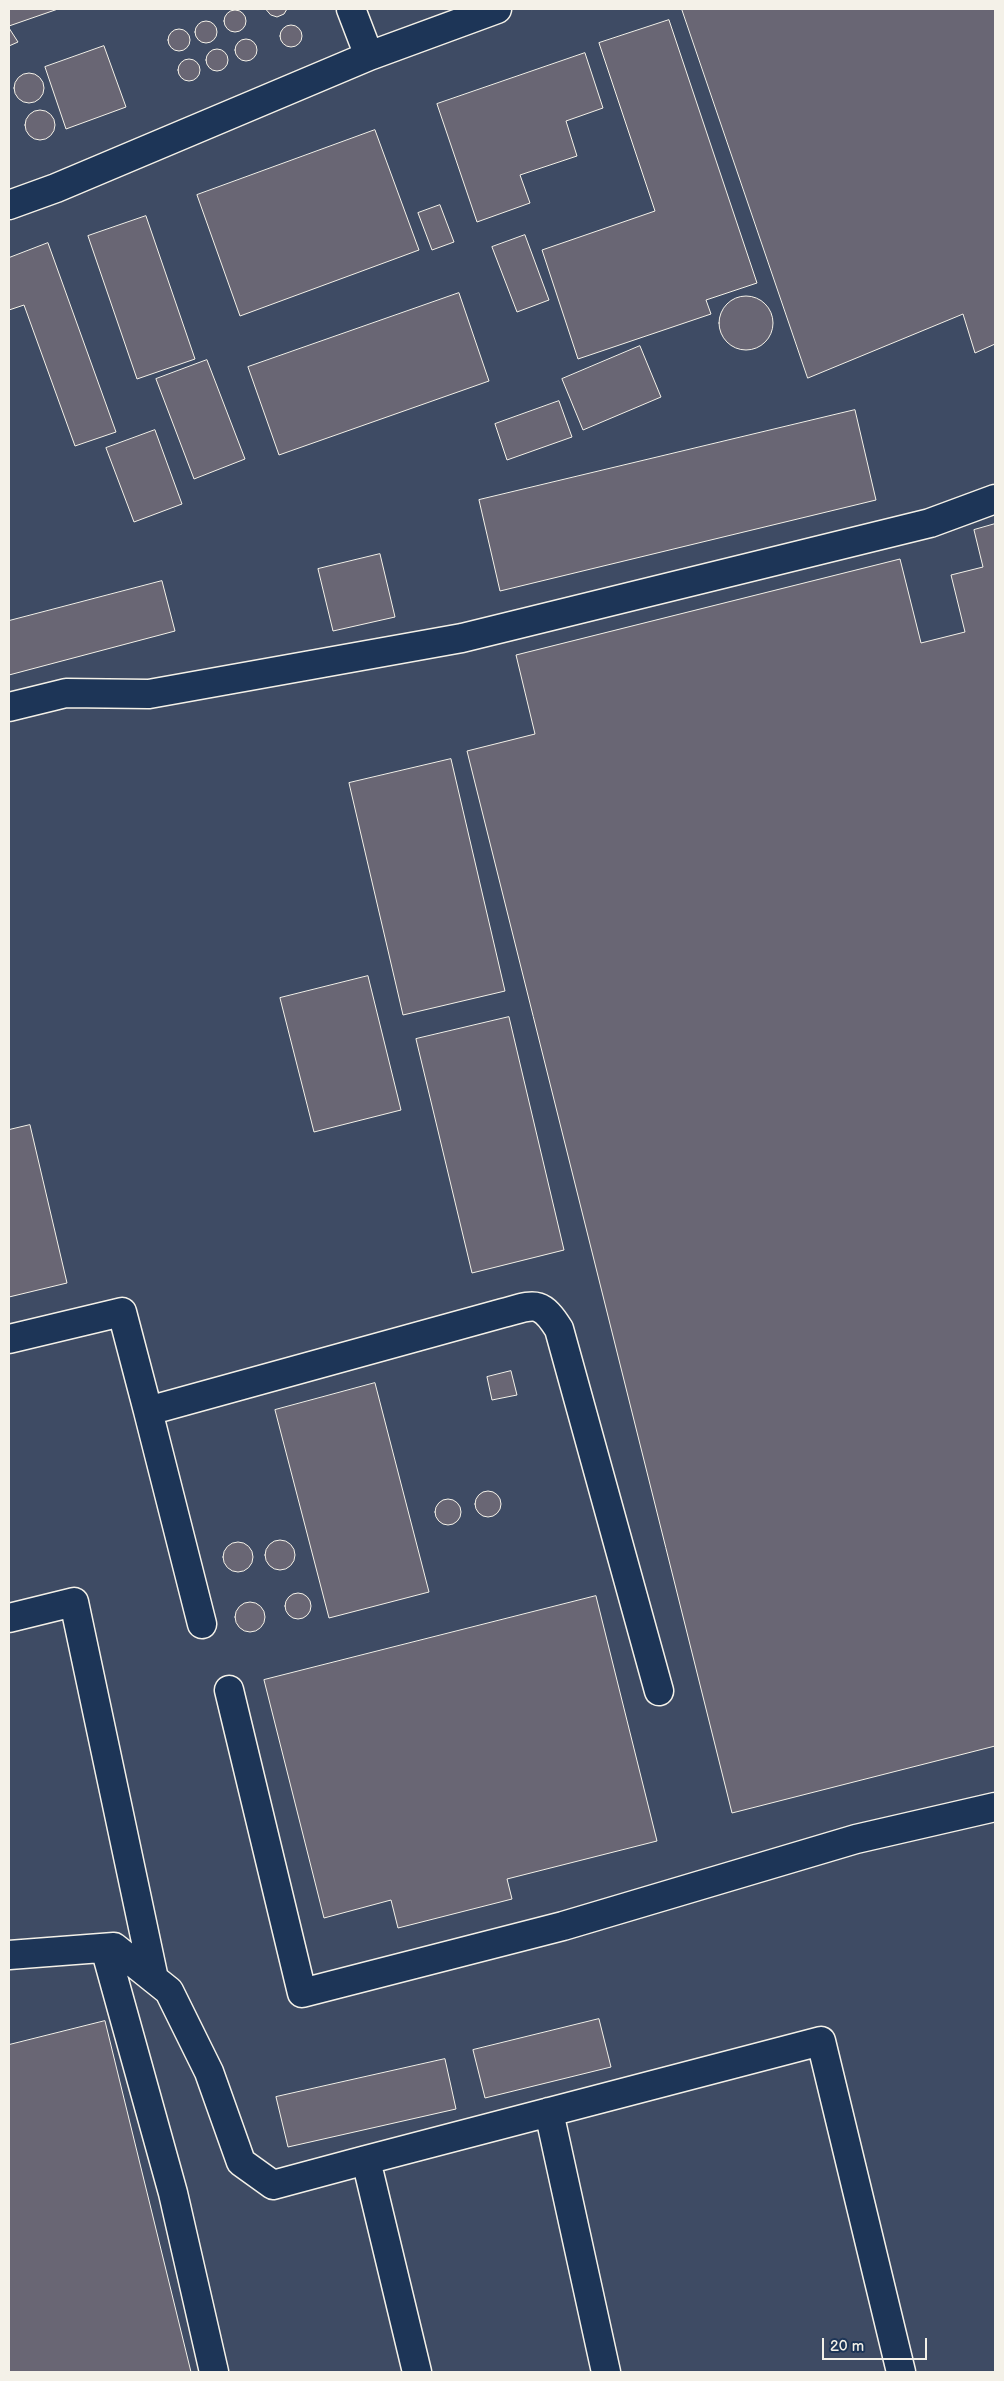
<!DOCTYPE html>
<html>
<head>
<meta charset="utf-8">
<style>
	body { margin:0 }
	#map { position:relative; width:1004px; height:2381px; overflow:hidden; background:#2c3f5d; font-family:"Balsamiq Sans",sans-serif }
	canvas { display:block }
	.frame { position:absolute; inset:0; border:10px solid #f4f1e8; pointer-events:none }
	.scale { position:absolute; left:822px; top:2338px; width:105px; height:22px; box-sizing:border-box; border:2px solid #f4f1e8; border-top:0; padding-left:6px; font-size:15px; line-height:18px; white-space:nowrap; color:#f4f1e8; -webkit-text-stroke:4px #1d3557; paint-order:stroke }
</style>
</head>
<body>
<div id="map">
<canvas width="1004" height="2381"></canvas>
<div class="frame"></div>
<div class="scale">20 m</div>
</div>
<script>
const c = document.querySelector('canvas').getContext('2d');
c.lineJoin = 'round';
function paint(path, color) { c.fillStyle = color; c.fill(path, 'evenodd'); }
function trace(path, color, width, dash) { c.strokeStyle = color; c.lineWidth = width; c.lineCap = dash ? 'butt' : 'round'; c.setLineDash(dash || []); c.stroke(path); }
const built = new Path2D(`
	M9,9H995V2372H9Z`);
const building = new Path2D(`
	M9,9H58L9,26Z
	M266,9H287L284,14L277,17L271,15Z
	M682,9H995V344L975,353L963,314L808,378Z
	M224 21a11 11 0 1 1 22 0a11 11 0 1 1-22 0Z
	M669,20L757,283L706,300L711,314L578,359L542,250L655,211L599,43Z
	M195 32a11 11 0 1 1 22 0a11 11 0 1 1-22 0Z
	M280 36a11 11 0 1 1 22 0a11 11 0 1 1-22 0Z
	M9,28L18,42L9,46Z
	M168 40a11 11 0 1 1 22 0a11 11 0 1 1-22 0Z
	M235 50a11 11 0 1 1 22 0a11 11 0 1 1-22 0Z
	M104,46L126,107L66,129L45,67Z
	M206 60a11 11 0 1 1 22 0a11 11 0 1 1-22 0Z
	M585,53L603,108L566,121L577,156L520,175L530,203L477,222L437,104Z
	M178 70a11 11 0 1 1 22 0a11 11 0 1 1-22 0Z
	M14 88a15 15 0 1 1 30 0a15 15 0 1 1-30 0Z
	M25 125a15 15 0 1 1 30 0a15 15 0 1 1-30 0Z
	M375,130L419,250L240,316L197,195Z
	M440,205L454,242L432,250L418,213Z
	M146,216L195,359L137,379L88,236Z
	M525,235L549,300L517,312L492,247Z
	M48,243L116,432L75,446L24,305L9,310V258Z
	M459,293L489,381L279,455L248,367Z
	M719 323a27 27 0 1 1 54 0a27 27 0 1 1-54 0Z
	M640,346L661,397L583,430L562,379Z
	M207,360L245,459L194,479L156,379Z
	M559,401L572,437L507,460L495,424Z
	M855,410L876,500L500,591L479,500Z
	M155,430L182,504L134,522L106,448Z
	M995,524V1746L732,1813L467,751L535,734L516,655L900,559L921,643L965,632L951,575L983,567L974,530Z
	M380,554L395,617L333,631L318,569Z
	M162,581L175,631L9,675V621Z
	M451,759L505,991L403,1015L349,783Z
	M368,976L401,1110L314,1132L280,998Z
	M509,1017L564,1250L472,1273L416,1039Z
	M30,1125L67,1283L9,1297V1130Z
	M511,1371L517,1395L492,1400L487,1377Z
	M375,1383L429,1592L329,1618L275,1410Z
	M475 1504a13 13 0 1 1 26 0a13 13 0 1 1-26 0Z
	M435 1512a13 13 0 1 1 26 0a13 13 0 1 1-26 0Z
	M265 1555a15 15 0 1 1 30 0a15 15 0 1 1-30 0Z
	M223 1557a15 15 0 1 1 30 0a15 15 0 1 1-30 0Z
	M285 1606a13 13 0 1 1 26 0a13 13 0 1 1-26 0Z
	M596,1596L657,1841L507,1879L512,1899L398,1928L391,1900L324,1918L264,1680Z
	M235 1617a15 15 0 1 1 30 0a15 15 0 1 1-30 0Z
	M599,2019L611,2067L485,2098L473,2050Z
	M105,2021L191,2372H9V2045Z
	M445,2059L456,2109L288,2147L276,2097Z`);
const minor = new Path2D(`
	M351,9L369,56L497,9
	M9,205L56,188L369,56
	M9,707L66,693L149,694L462,638L930,523L995,499
	M9,1339L122,1312L148,1411L503,1313C534,1305 540,1299 559,1329L659,1691
	M148,1411L202,1624
	M9,1618L74,1602L154,1979
	M229,1690L302,1993L563,1926L856,1839L995,1807
	M105,1948L173,2193L214,2372
	M9,1955L114,1947L169,1991L209,2072L241,2162L273,2185L366,2160L417,2372
	M549,2112L606,2372
	M366,2160L821,2041L901,2372`);
paint(built, '#3e4b64');
paint(building, '#696674');
trace(building, '#f4f1e8', 1);
trace(minor, '#f4f1e8', 31);
trace(minor, '#1d3557', 28);
</script>
</body>
</html>
